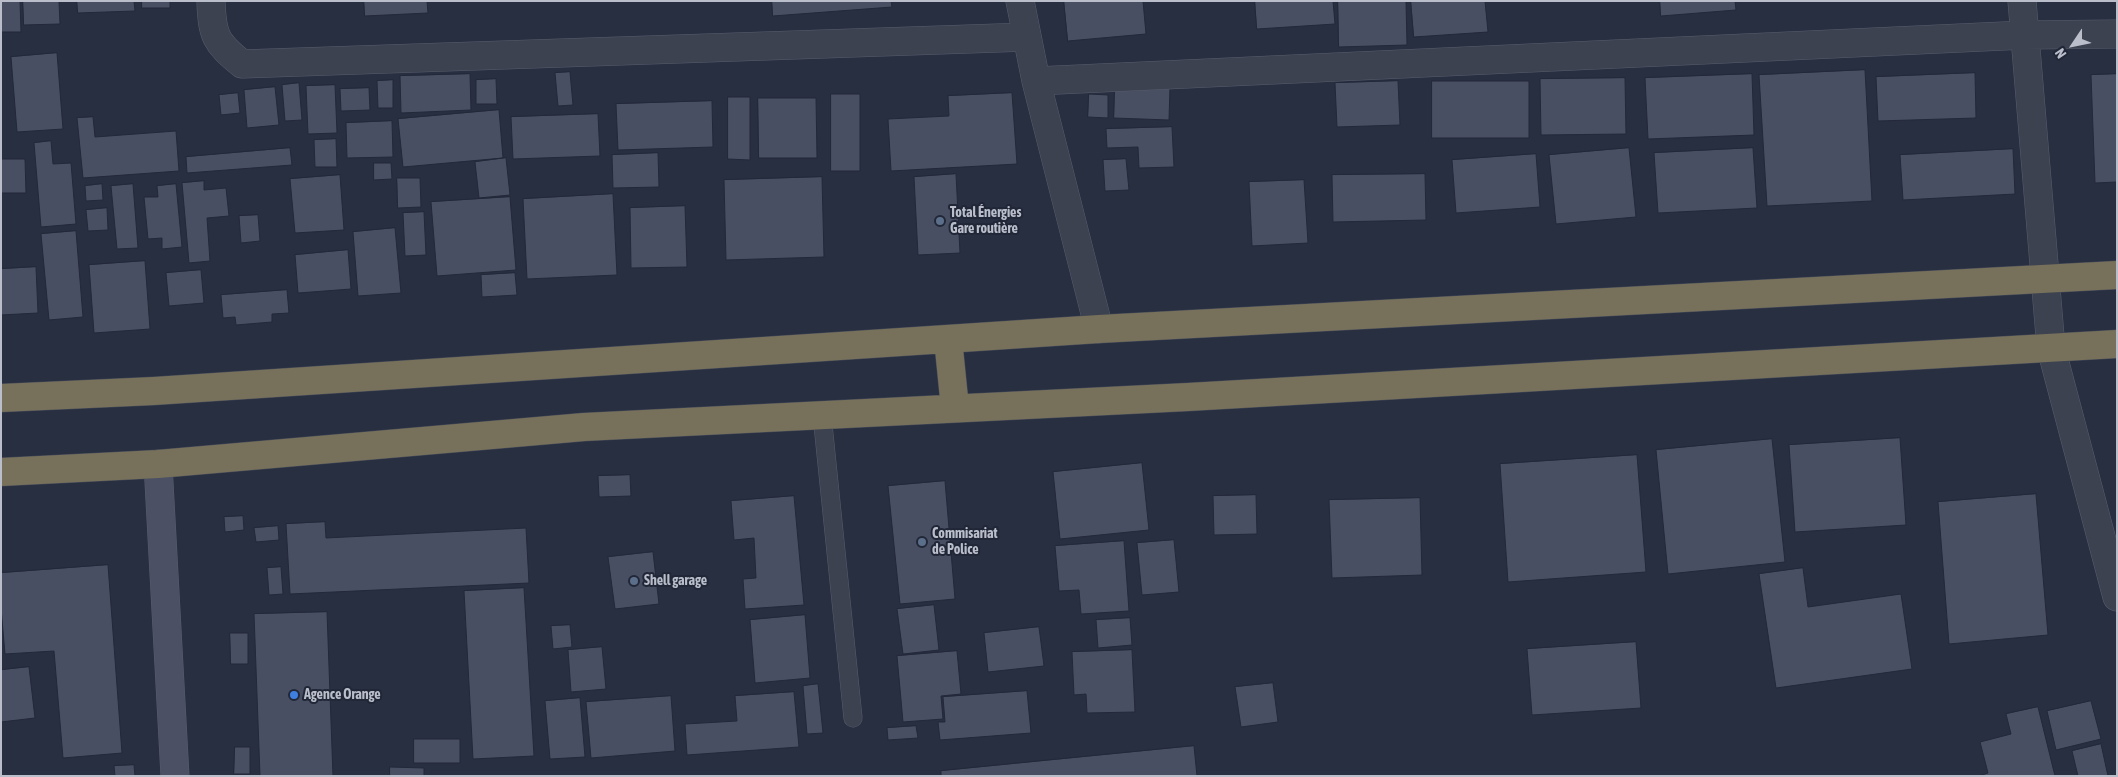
<!DOCTYPE html>
<html>
<head>
<meta charset="utf-8">
<style>
	body { margin:0 }
	#map { position:relative; width:2118px; height:777px; overflow:hidden; background:#282f41; font-family:"Asap Condensed",sans-serif }
	canvas { display:block }
	.frame { position:absolute; inset:0; border:2px solid #babecb; pointer-events:none }
	.north { position:absolute; left:2048px; top:20px; width:50px; height:50px; -webkit-text-stroke:4px #212737; paint-order:stroke; rotate:236deg; font-size:14px; font-weight:700; line-height:20px; text-align:center; color:#babecb }
	.north::after { content:''; display:block; margin:auto; width:18px; height:22px; background:#babecb; clip-path:polygon(50% 0,100% 100%,50% 72%,0 100%) }
</style>
</head>
<body>
<div id="map">
<canvas width="2118" height="777"></canvas>
<div class="frame"></div>
<div class="north">N</div>
</div>
<script>
const c = document.querySelector('canvas').getContext('2d');
c.lineJoin = 'round';
function paint(path, color) { c.fillStyle = color; c.fill(path, 'evenodd'); }
function trace(path, color, width, dash) { c.strokeStyle = color; c.lineWidth = width; c.lineCap = dash ? 'butt' : 'round'; c.setLineDash(dash || []); c.stroke(path); }
function drawText(font, color, halo, rows, align = 'center') {
  c.font = font + ' "Asap Condensed",sans-serif'; c.lineWidth = 4; c.setLineDash([]); c.textBaseline = 'middle'; c.strokeStyle = halo; c.fillStyle = color; for (const [text, x, y, turn = 0] of rows) {
    c.save(); c.translate(x, y); c.rotate((+turn || 0) * Math.PI / 180); c.textAlign = isNaN(turn) ? turn : align; if (halo) c.strokeText(text, 0, 0); c.fillText(text, 0, 0); c.restore();
  }
}
const building = new Path2D(`
	M1,1H20L21,32H1Z
	M23,1H59L60,24L24,25Z
	M77,1H134L135,11L78,13Z
	M142,1H170V8H142Z
	M364,1H427L428,13L365,16Z
	M772,1H891L892,7L773,16Z
	M1064,1H1143L1146,34L1068,41Z
	M1255,1H1333L1335,24L1257,29Z
	M1338,1H1406L1407,45L1339,47Z
	M1411,1H1485L1488,32L1414,37Z
	M1660,1H1735L1736,10L1661,16Z
	M57,53L63,129L17,132L11,57Z
	M1865,70L1872,201L1767,206L1759,75Z
	M570,72L573,105L558,106L555,73Z
	M1975,73L1976,118L1878,121L1876,77Z
	M470,74L471,110L401,113L400,76Z
	M1752,74L1754,135L1648,139L1645,78Z
	M2117,74V182L2095,183L2091,75Z
	M1625,78L1626,134L1541,135L1540,79Z
	M496,79L497,104H476V80Z
	M393,80V108H378L377,81Z
	M1398,81L1400,125L1337,127L1335,83Z
	M1432,81H1529V138H1432Z
	M299,83L302,120L285,121L282,85Z
	M335,85L337,133L308,134L306,86Z
	M1115,85L1170,87L1169,120L1114,118Z
	M275,87L279,125L247,128L244,90Z
	M369,88L370,110L341,111L340,89Z
	M238,93L240,113L221,115L219,95Z
	M1012,93L1017,164L891,171L888,119L949,116L948,96Z
	M831,94H860V171H831Z
	M1089,94L1108,95V118L1088,117Z
	M728,97H750V160L728,159Z
	M758,98H816L817,158H759Z
	M712,101L713,147L618,150L616,104Z
	M499,110L503,158L403,167L398,119Z
	M598,114L600,156L513,159L511,117Z
	M93,117L95,137L176,131L179,171L83,178L77,118Z
	M392,121L393,157L347,158L346,123Z
	M1172,127L1174,167L1139,168L1138,147L1107,148L1106,129Z
	M336,139L337,167H315L314,140Z
	M51,141L53,164L71,163L76,224L41,227L34,143Z
	M290,148L292,165L187,173L186,157Z
	M1629,148L1636,217L1556,224L1549,155Z
	M1753,148L1757,208L1658,213L1654,153Z
	M2013,149L2015,194L1903,200L1900,155Z
	M658,153L659,187L613,188L612,155Z
	M1536,154L1540,207L1456,213L1452,160Z
	M506,158L510,195L479,198L475,162Z
	M1,159H25L26,193H1Z
	M1126,159L1129,190L1105,191L1103,160Z
	M374,163H391L392,179L374,180Z
	M956,174L960,253L918,255L914,177Z
	M1425,174L1426,220L1333,222L1332,175Z
	M340,175L344,230L295,233L290,179Z
	M822,177L824,257L726,260L724,180Z
	M397,178H420L421,207L398,208Z
	M1304,180L1308,243L1252,246L1249,182Z
	M204,181V190L226,188L229,216L207,218L210,261L189,263L182,183Z
	M102,184L103,200L86,201L85,186Z
	M133,184L138,248L117,249L111,186Z
	M176,184L182,247L162,249V238L148,239L144,197H158L157,186Z
	M613,194L617,275L527,279L523,199Z
	M510,197L516,270L437,276L431,202Z
	M685,206L687,267L631,268L630,208Z
	M107,208L108,230L88,231L86,210Z
	M424,212L426,255L405,256L403,213Z
	M258,215L260,241L241,243L239,216Z
	M395,228L401,293L358,296L353,232Z
	M76,231L83,317L49,320L41,234Z
	M348,250L351,289L298,293L295,255Z
	M145,261L150,329L94,333L89,265Z
	M36,267L38,313L1,315V269Z
	M201,270L204,303L169,306L166,273Z
	M515,273L517,295L482,297L481,275Z
	M287,290L289,313L272,314V322L236,325L235,317L223,318L221,295Z
	M1900,438L1906,525L1795,532L1789,445Z
	M1772,439L1785,562L1668,574L1656,450Z
	M1637,455L1646,572L1508,582L1500,464Z
	M1142,463L1149,530L1060,539L1053,472Z
	M630,475L631,496L599,497L598,476Z
	M945,481L955,599L900,604L888,486Z
	M2036,494L2048,635L1949,644L1938,502Z
	M1256,495L1257,534L1214,535L1213,496Z
	M794,496L804,605L745,609L743,579L756,578L754,538L734,540L731,501Z
	M1420,498L1422,575L1332,578L1329,500Z
	M243,516L244,530L225,532L224,517Z
	M325,522L326,538L526,528L529,583L290,594L286,524Z
	M278,526L279,540L256,542L254,528Z
	M1174,540L1179,592L1142,595L1137,543Z
	M1124,541L1129,611L1081,614L1079,590L1059,591L1055,546Z
	M653,552L659,604L615,609L608,557Z
	M108,565L122,753L63,758L54,651L5,654L1,608V573Z
	M281,567L283,594L269,595L267,568Z
	M1803,568L1808,607L1901,594L1912,669L1776,688L1759,574Z
	M524,588L534,756L473,759L464,591Z
	M934,605L939,650L903,654L897,609Z
	M327,612L333,776H260L254,614Z
	M805,615L810,678L755,683L750,620Z
	M1130,618L1132,645L1098,648L1096,620Z
	M570,625L572,647L553,649L551,626Z
	M1039,627L1044,666L988,672L984,633Z
	M230,633H248V664H231Z
	M1636,642L1641,708L1532,715L1527,649Z
	M602,647L606,689L571,692L568,650Z
	M1132,650L1135,712L1087,713L1086,694L1074,695L1072,652Z
	M957,651L961,694L941,696L943,719L903,722L897,656Z
	M29,667L35,718L1,722V670Z
	M1273,683L1278,722L1241,727L1235,687Z
	M818,684L823,733L807,734L803,686Z
	M1027,691L1031,733L940,740L938,722H945L943,697Z
	M794,692L799,747L687,755L685,724L737,721L735,696Z
	M671,696L675,751L591,758L586,702Z
	M580,698L585,757L550,759L545,701Z
	M2091,701L2101,739L2056,750L2047,711Z
	M2038,707L2055,776H1979L1988,773L1980,742L2011,734L2006,714Z
	M916,726L918,738L888,740L887,728Z
	M414,739H460V763H414Z
	M2101,744L2108,776H2078L2072,751Z
	M1194,746L1197,776H941V771Z
	M235,747H250V774H234Z
	M134,765L135,776H115L114,766Z
	M390,767L424,768V776H390Z`);
const lane = new Path2D(`
	M822,415L853,718`);
const street = new Path2D(`
	M211,1C212,36 216,43 242,64L1027,37
	M1020,1L1036,81L1099,329
	M2022,1L2051,348L2117,597
	M1036,81L2025,35L2117,34`);
const secondary = new Path2D(`
	M158,464L175,776`);
const highway = new Path2D(`
	M948,339L955,408
	M1,398L154,391L1099,329L2117,275
	M1,472L158,464L584,427L1188,397L2117,344`);
const markers = [
	[940,221,5,"#5c6f8a"],
	[922,542,5,"#5c6f8a"],
	[634,581,5,"#5c6f8a"],
	[294,695,5,"#3f7fe0"]
];
const poiNames = [
	["Total Énergies",950,213],
	["Gare routière",950,229],
	["Commisariat",932,534],
	["de Police",932,550],
	["Shell garage",644,581],
	["Agence Orange",304,695]
];
paint(building, '#484f63');
trace(building, '#232939', 1);
trace(lane, '#585d6c', 19);
trace(street, '#585d6c', 29);
trace(secondary, '#585d6c', 29);
trace(highway, '#444a59', 29);
trace(lane, '#3d4251', 18);
trace(street, '#3d4251', 28);
trace(secondary, '#4b5064', 28);
trace(highway, '#77705a', 28);
for (const [x, y, r, color] of markers) { const dot = new Path2D(); dot.arc(x, y, r, 0, 2 * Math.PI); c.fillStyle = color; c.fill(dot); trace(dot, '#212737', 2); }
drawText('bold 14px', '#babecb', '#212737', poiNames, 'left');
</script>
</body>
</html>
